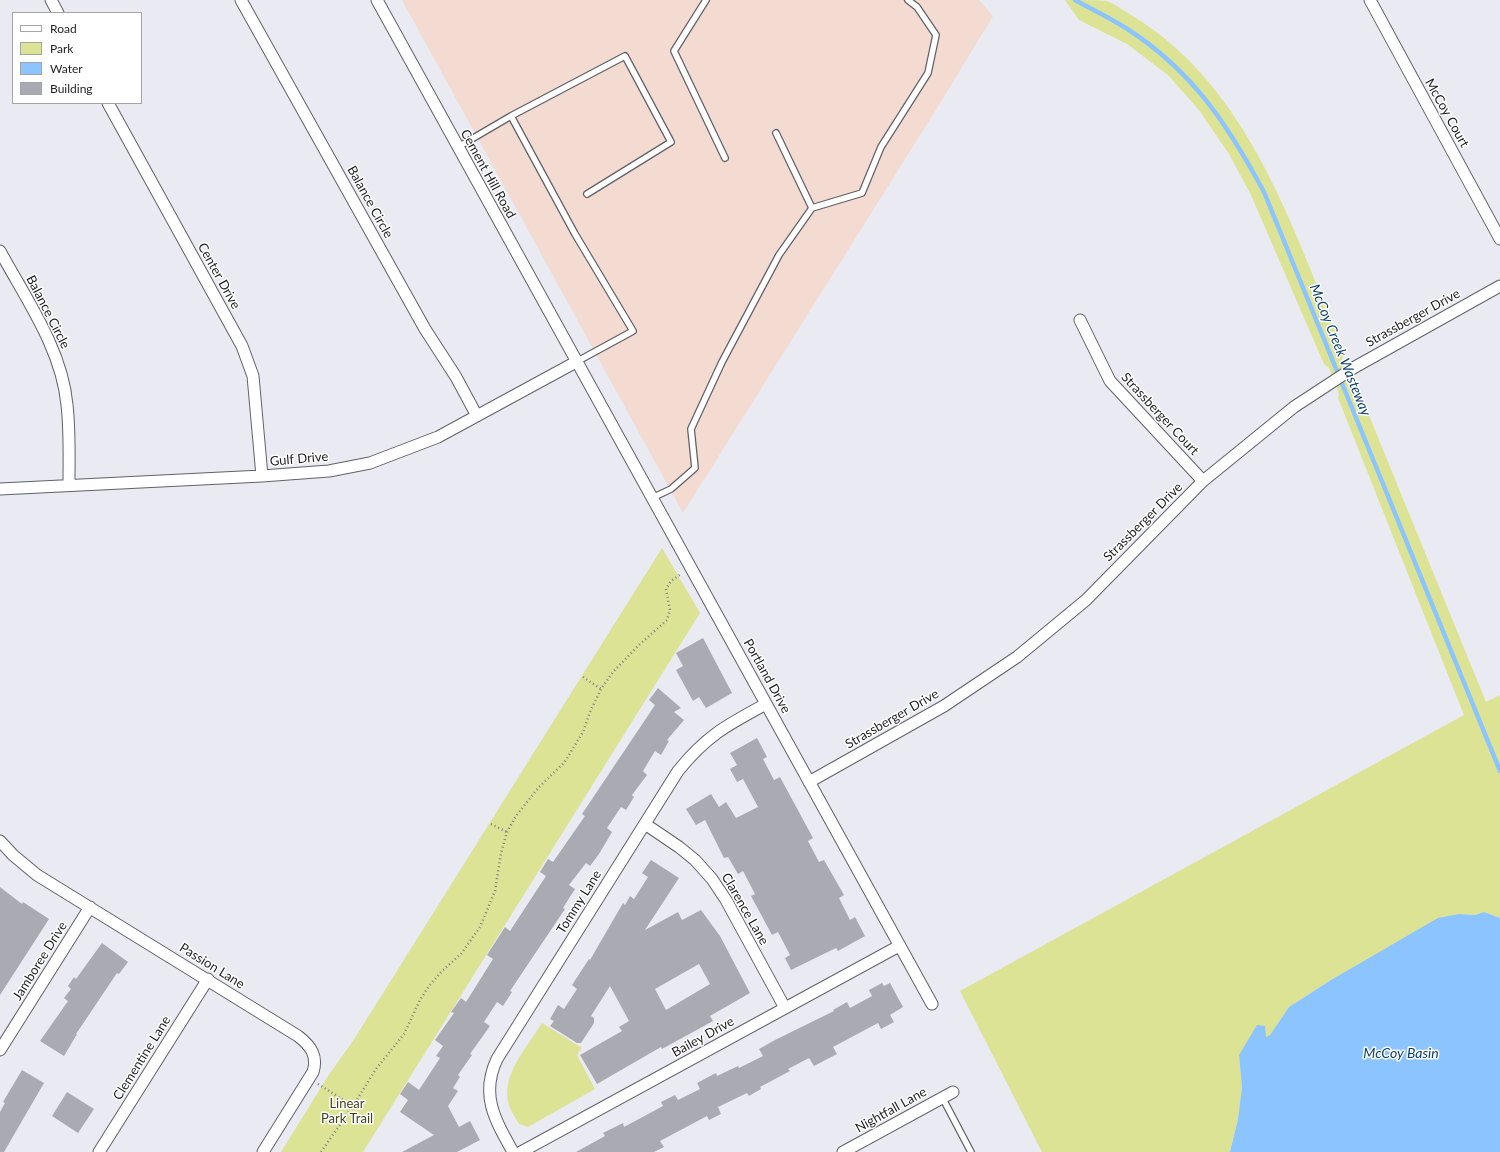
<!DOCTYPE html>
<html>
<head>
<meta charset="utf-8">
<style>
	body { margin:0 }
	#map { position:relative; width:1500px; height:1152px; overflow:hidden; background:#e9eaf2; font-family:Lato,sans-serif }
	canvas { display:block }
	.legend { position:absolute; left:12px; top:12px; width:130px; height:92px; box-sizing:border-box; background:#fff; border:1px solid #a5a5a7; margin:0; padding:5px 7px; list-style:none; font-size:12px; color:#1f1f22 }
	.legend li { display:flex; align-items:center; gap:8px; height:20px }
	.legend b { width:20px; border:1px solid #a5a5a7 }
</style>
</head>
<body>
<div id="map">
<canvas width="1500" height="1152"></canvas>
<ul class="legend">
<li><b style="height:5px;background:#fff"></b>Road</li>
<li><b style="height:11px;background:#dce395"></b>Park</li>
<li><b style="height:11px;background:#8bc4ff"></b>Water</li>
<li><b style="height:11px;background:#aaabb2"></b>Building</li>
</ul>
</div>
<script>
const c = document.querySelector('canvas').getContext('2d');
c.lineJoin = 'round';
function paint(path, color) { c.fillStyle = color; c.fill(path, 'evenodd'); }
function trace(path, color, width, dash) { c.strokeStyle = color; c.lineWidth = width; c.lineCap = dash ? 'butt' : 'round'; c.setLineDash(dash || []); c.stroke(path); }
function drawText(font, color, halo, rows, align = 'center') {
  c.font = font + ' Lato,sans-serif'; c.lineWidth = 3; c.setLineDash([]); c.textBaseline = 'middle'; c.strokeStyle = halo; c.fillStyle = color; for (const [text, x, y, turn = 0] of rows) {
    c.save(); c.translate(x, y); c.rotate((+turn || 0) * Math.PI / 180); c.textAlign = isNaN(turn) ? turn : align; if (halo) c.strokeText(text, 0, 0); c.fillText(text, 0, 0); c.restore();
  }
}
const industrial = new Path2D(`
	M402,0H979L993,16L939,105L683,513Z`);
const green = new Path2D(`
	M1065,0C1075,0 1099,0 1107,1C1117,5 1127,13 1136,18C1252,91 1294,233 1344,352L1342,359L1353,384L1357,386L1486,702L1500,695V918L1484,912L1475,915L1459,914L1331,980L1289,1007L1270,1035L1239,1055L1242,1087L1238,1119L1230,1152H1042L960,991L1464,715L1338,398L1339,394L1329,368L1324,364L1251,195L1229,154L1199,110L1168,75L1127,44L1079,20Z
	M662,548L700,613L363,1152H281L328,1076L353,1041Z
	M542,1023L582,1048L577,1055L595,1089L528,1127L519,1124C516,1118 511,1112 509,1105C500,1075 528,1046 542,1023Z`);
const water = new Path2D(`
	M1484,912L1500,918V1152H1230L1238,1119L1242,1087L1239,1055L1257,1025L1265,1026L1266,1037L1270,1035L1289,1007L1331,980L1438,918L1459,914L1475,915Z`);
const stream = new Path2D(`
	M1075,0C1093,10 1112,19 1129,30C1193,72 1228,125 1264,192L1500,771`);
const building = new Path2D(`
	M703,638L732,693L706,708L699,697L693,701L676,670L683,666L676,653Z
	M658,688L681,708L674,712L684,720L667,740L669,741L661,755L655,751L643,771L647,775L632,795L634,797L626,810L621,807L607,828L612,832L599,854L590,866L586,863L569,885L575,889L563,908L565,909L510,991L512,992L503,1006L497,1002L484,1022L490,1026L470,1054L472,1055L458,1075L460,1077L453,1088L458,1091L448,1106L459,1127L470,1121L480,1140L457,1152H402L434,1135L400,1112L408,1100L400,1094L408,1082L419,1090L440,1058L436,1056L443,1046L435,1040L454,1013L451,1012L461,998L466,1002L493,959L487,955L505,927L510,931L546,876L540,872L548,859L553,862L585,816L582,814L655,705L649,700Z
	M757,738L767,757L763,759L774,780L780,777L813,838L808,841L819,862L824,860L844,895L839,898L850,920L855,917L865,936L838,951L836,948L791,970L785,958L790,955L778,932L772,935L751,896L755,894L743,871L738,874L728,857L724,858L705,820L696,825L686,809L711,794L719,807L726,802L736,818L758,807L743,779L737,782L730,769L737,765L730,753Z
	M651,860L679,878L645,930L678,912L682,920L701,910L720,936L750,993L710,1016L713,1021L662,1049L661,1047L597,1084L580,1055L622,1031L619,1027L629,1021L610,986L591,1016L594,1018V1023L581,1043H577L550,1026L554,1021L550,1019L558,1005L564,1009L577,989L572,985L589,959L590,960L623,903L625,905L630,896L634,899L648,877L642,873ZM699,964L710,984L666,1010L655,989Z
	M0,887L22,904L23,902L49,919L0,995Z
	M102,943L128,962L119,974L117,973L76,1034H77L64,1056L40,1041L68,1001L64,998L71,989L68,986L74,977L76,979Z
	M882,983L884,986L890,983L903,1007L890,1015L894,1022L881,1029L878,1023L833,1047L837,1054L814,1066L809,1058L788,1069L790,1071L760,1087L761,1089L749,1096L747,1093L718,1107L721,1114L709,1120L707,1116L660,1141L664,1147L654,1152H576L605,1136L603,1133L623,1123L624,1127L663,1106L661,1102L675,1095L678,1100L700,1089L697,1083L716,1073L717,1076L738,1066L739,1068L763,1056L759,1049L775,1040L834,1011L833,1010L847,1002L850,1008L872,996L869,990Z
	M22,1070L44,1083L4,1152H0V1112L5,1103L3,1102Z
	M67,1092L94,1109L78,1133L52,1116Z`);
const path = new Path2D(`
	M583,677L601,689
	M491,824L507,832
	M318,1084L353,1106
	M321,1152L353,1106L376,1069L404,1034L420,1000L429,986L441,972L461,954L480,927L495,891L501,853L507,832L516,816L539,787L564,763L583,732L590,712L601,689L613,672L639,645L667,620L670,610L666,589L671,581L681,574`);
const lane = new Path2D(`
	M706,0L674,51L725,158
	M511,116L625,56L671,142L587,194
	M458,147L511,116L575,234L633,331L576,362
	M812,208L862,193L881,147L928,73L936,35L917,7L908,0
	M652,498L671,489L695,468L691,429L722,362L779,255L812,208L776,133
	M942,1097L971,1152`);
const street = new Path2D(`
	M51,0L58,13
	M241,0L425,329L456,377L477,416
	M377,0L932,1004
	M1370,0L1500,239
	M108,103L242,346L253,376L262,476
	M0,251C26,299 62,349 67,405C70,431 69,458 69,484
	M1080,320L1110,381L1203,481
	M0,489L262,476L329,471L370,463L438,437L576,362
	M809,782L944,706L1017,657L1086,600L1203,481L1294,407L1355,367L1500,286
	M645,824L679,847L695,860L712,879L726,900L785,1008
	M0,841L13,855L37,875L298,1036C311,1046 318,1056 313,1072L263,1152
	M0,1050L90,907
	M99,1152L208,979
	M513,1152C495,1120 480,1095 497,1059L678,771C706,736 727,725 766,704
	M521,1152L899,946
	M843,1152L953,1092`);
const streetNames = [
	["McCoy Court",1447,113,61],
	["Cement Hill Road",488,174,61],
	["Balance Circle",370,202,61],
	["Center Drive",219,276,61],
	["Balance Circle",48,312,63],
	["Strassberger Drive",1413,318,-29],
	["Strassberger Court",1160,414,47],
	["Gulf Drive",299,459,-5],
	["Strassberger Drive",1143,522,-45],
	["Portland Drive",767,676,61],
	["Strassberger Drive",892,719,-30],
	["Tommy Lane",579,902,-58],
	["Clarence Lane",745,909,60],
	["Jamboree Drive",40,961,-58],
	["Passion Lane",212,966,32],
	["Bailey Drive",703,1037,-29],
	["Clementine Lane",142,1058,-58],
	["Nightfall Lane",891,1110,-29]
];
const parkNames = [
	["Linear",347,1104],
	["Park Trail",347,1119]
];
const waterNames = [
	["McCoy Creek Wasteway",1340,350,68],
	["McCoy Basin",1401,1053]
];
paint(industrial, '#f3dbd1');
paint(green, '#dce395');
paint(water, '#8bc4ff');
trace(stream, '#8bc4ff', 4.5);
paint(building, '#aaabb2');
trace(lane, '#616269', 8);
trace(street, '#616269', 13);
trace(path, '#7e7f84', 2.5, [1, 3]);
trace(lane, '#fff', 5.5);
trace(street, '#fff', 11);
drawText('13px', '#1f1f22', '#fff', streetNames);
drawText('13px', '#414519', '#fff', parkNames);
drawText('italic 14px', '#0c416f', '#fff', waterNames);
</script>
</body>
</html>
